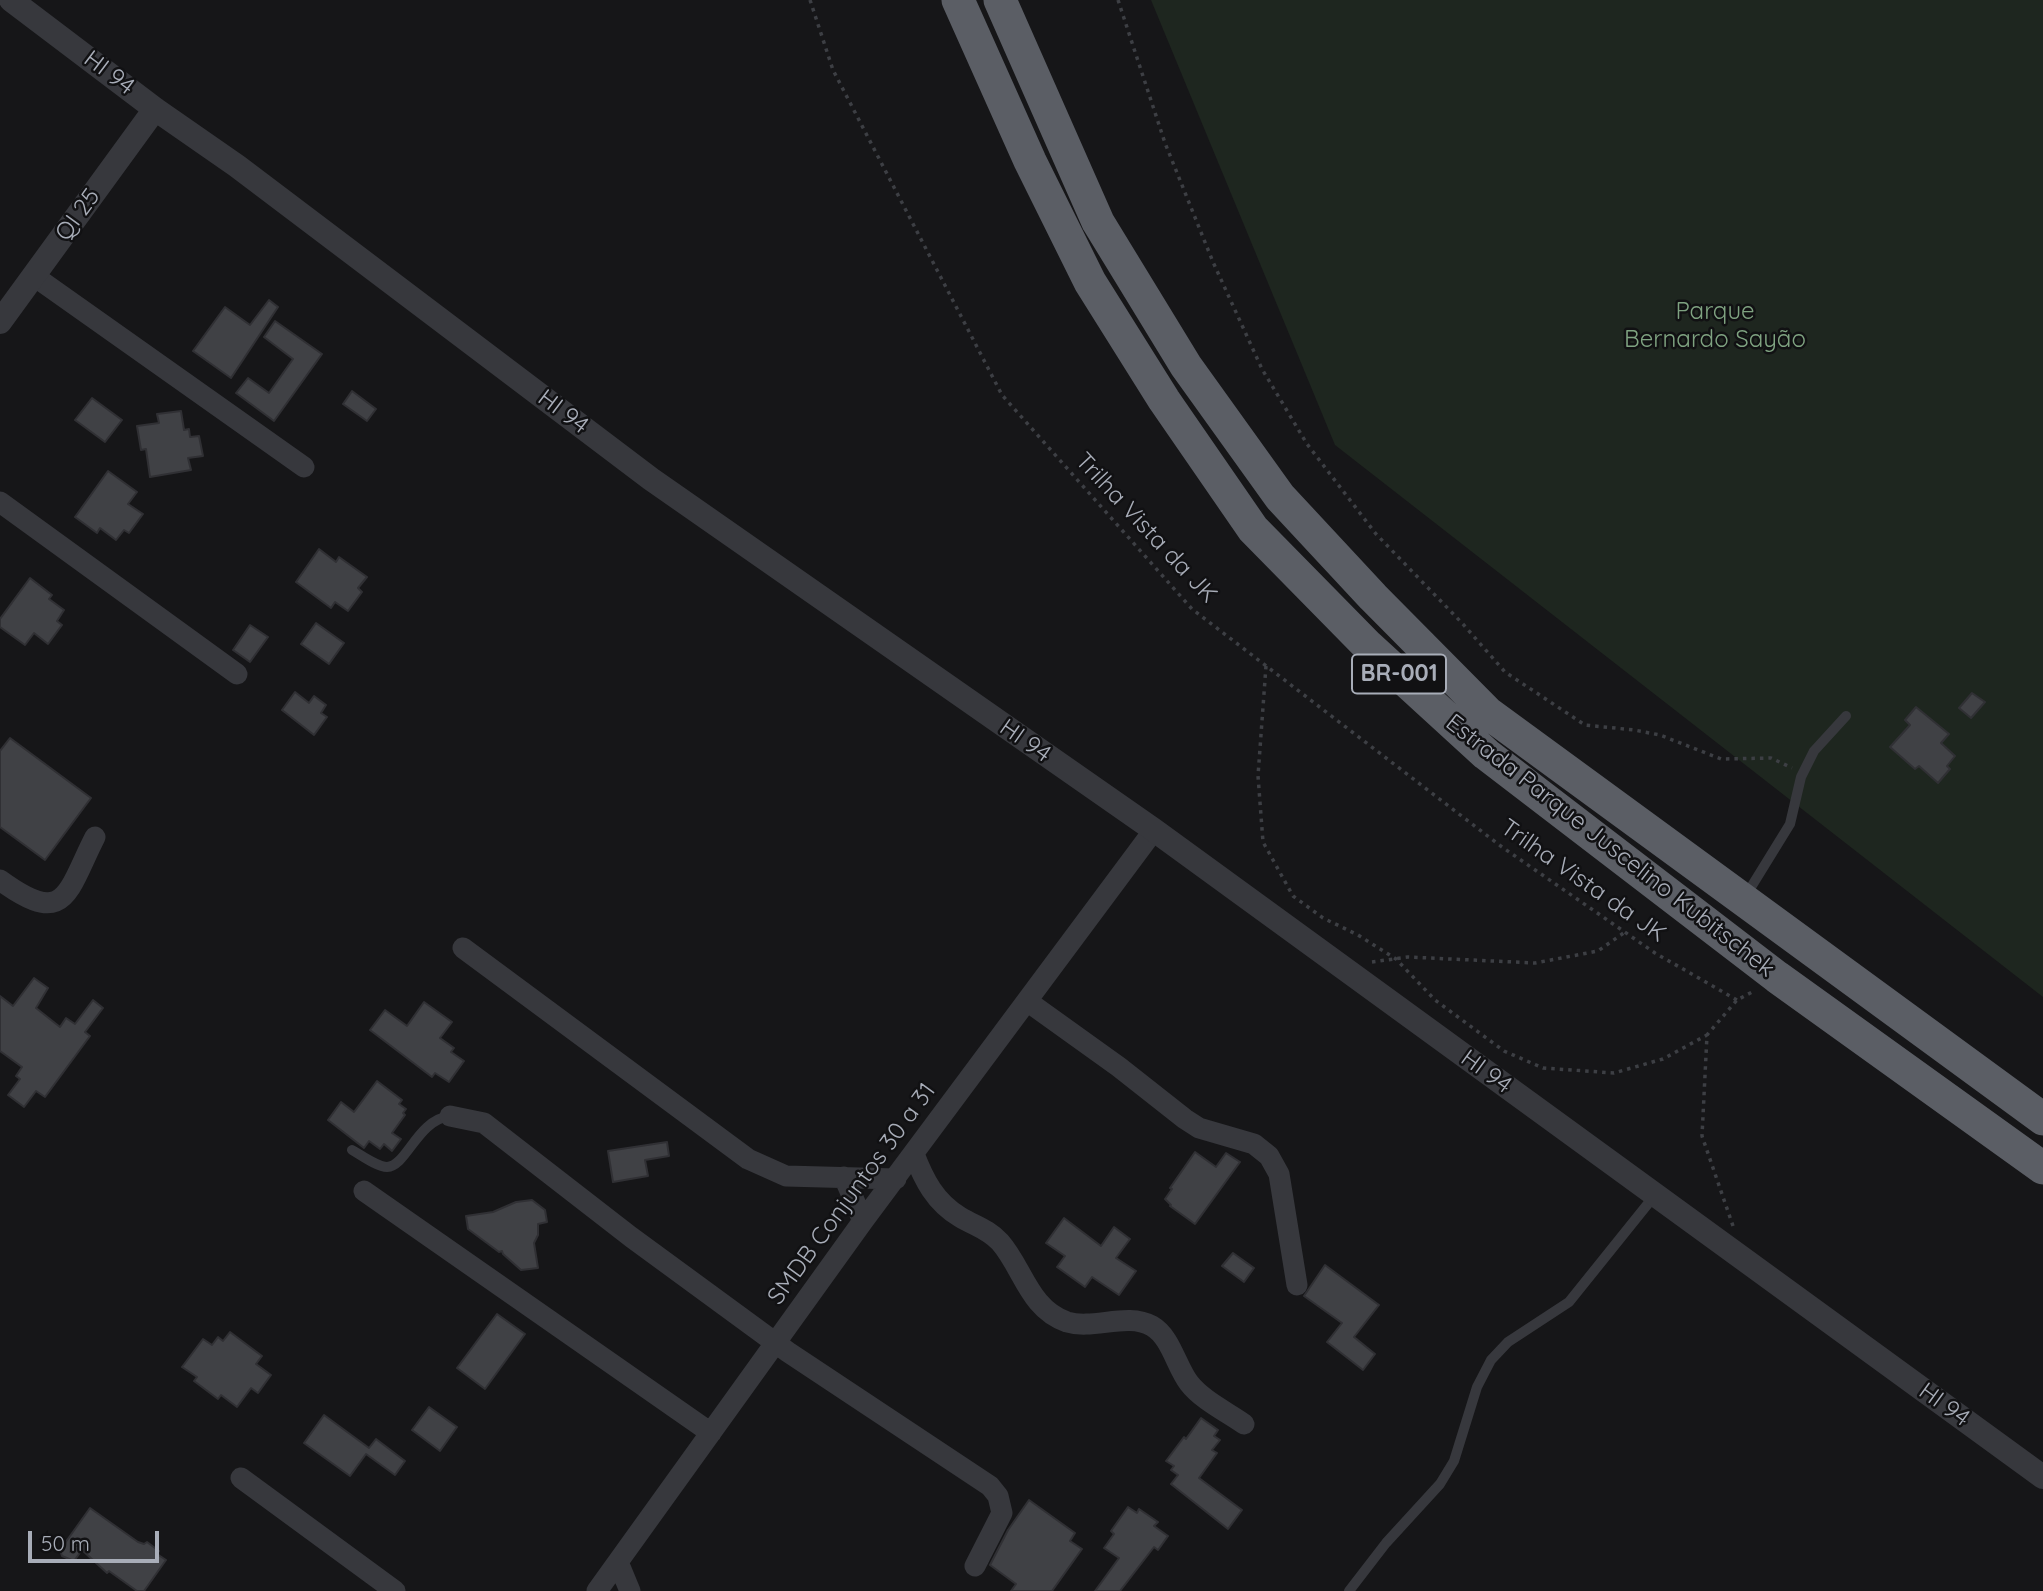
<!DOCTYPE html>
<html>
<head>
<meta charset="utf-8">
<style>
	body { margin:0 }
	#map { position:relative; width:2043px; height:1591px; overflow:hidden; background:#161618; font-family:Quicksand,sans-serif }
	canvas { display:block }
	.scale { position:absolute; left:28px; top:1531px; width:131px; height:32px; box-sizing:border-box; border:4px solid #a8adb8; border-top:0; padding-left:9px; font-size:21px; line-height:24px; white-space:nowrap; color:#a8adb8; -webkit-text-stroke:5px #111113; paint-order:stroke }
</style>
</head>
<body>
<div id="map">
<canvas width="2043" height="1591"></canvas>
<div class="scale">50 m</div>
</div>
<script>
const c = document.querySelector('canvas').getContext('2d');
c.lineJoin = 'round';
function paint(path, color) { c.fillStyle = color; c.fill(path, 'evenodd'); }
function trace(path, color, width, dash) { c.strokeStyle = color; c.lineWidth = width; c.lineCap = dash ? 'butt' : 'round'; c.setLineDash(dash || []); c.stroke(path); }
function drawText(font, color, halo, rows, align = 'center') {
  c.font = font + ' Quicksand,sans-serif'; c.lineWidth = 5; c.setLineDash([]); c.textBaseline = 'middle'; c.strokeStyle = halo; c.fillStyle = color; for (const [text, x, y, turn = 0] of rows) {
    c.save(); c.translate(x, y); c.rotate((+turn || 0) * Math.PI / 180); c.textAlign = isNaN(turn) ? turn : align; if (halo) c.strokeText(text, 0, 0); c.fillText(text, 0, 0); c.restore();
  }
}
const green = new Path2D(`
	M1151,0H2043V997L1335,445Z`);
const building = new Path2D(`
	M269,300L278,307L231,378L193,351L225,307L250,325Z
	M275,321L322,354L274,421L236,393L248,378L269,393L293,359L264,337Z
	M352,391L376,409L367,421L343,404Z
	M92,398L122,420L105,442L75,420Z
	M181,411L184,430L189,429L190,437L199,436L203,456L188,458L191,470L150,477L146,449L141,450L137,426L159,423L157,414Z
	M108,471L137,492L128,504L143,514L129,533L124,530L116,540L100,528L97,533L75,517Z
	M319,549L336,562L339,557L367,577L358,588L362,592L348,611L335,602L331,608L296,582Z
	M30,578L52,595L49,599L64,610L57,621L62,625L48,644L34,633L25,645L0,627V619Z
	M316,623L344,643L329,664L301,644Z
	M250,625L268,637L250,662L233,650Z
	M295,692L309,703L314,696L326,705L321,713L327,717L314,735L282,710Z
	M1972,693L1985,702L1971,718L1959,708Z
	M1916,707L1949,734L1941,743L1955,756L1947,766L1950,769L1938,783L1919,766L1915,769L1890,747L1910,725L1905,720Z
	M10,738L91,798L45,860L0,827V751Z
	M34,978L48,988L36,1008L60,1027L66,1018L75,1024L93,1000L103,1008L85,1032L90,1036L45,1097L36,1091L24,1107L8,1095L20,1079L16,1076L22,1067L0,1051V996L13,1006Z
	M424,1002L452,1022L440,1038L454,1048L451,1052L464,1061L449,1082L435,1073L432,1077L370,1030L385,1010L407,1026Z
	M377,1081L402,1100L399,1104L406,1109L403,1113L405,1115L392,1133L401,1139L392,1151L384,1144L380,1149L369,1141L364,1148L328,1120L341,1102L354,1112Z
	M667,1142L669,1156L645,1160L648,1176L613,1182L608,1151Z
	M1195,1152L1216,1167L1226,1153L1240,1162L1195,1224L1170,1206L1171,1205L1165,1199L1172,1189L1170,1188Z
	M532,1200L545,1210L547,1222L538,1224V1235L534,1243L538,1268L521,1270L503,1254L502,1251L499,1252L468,1229L466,1216L493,1212L516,1202Z
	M1064,1218L1101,1246L1114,1227L1130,1239L1116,1258L1136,1271L1119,1295L1092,1277L1085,1287L1057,1267L1065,1256L1046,1243Z
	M1233,1253L1254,1268L1244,1282L1222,1266Z
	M1325,1265L1379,1305L1354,1337L1375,1354L1363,1370L1327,1342L1342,1323L1304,1296Z
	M497,1314L525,1334L485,1389L457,1368Z
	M230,1332L262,1356L256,1364L271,1375L258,1393L251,1388L237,1407L221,1395L218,1399L194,1381L197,1377L182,1367L203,1339L212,1345L218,1337L223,1341Z
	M429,1407L457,1427L440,1451L412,1430Z
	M324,1415L369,1448L376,1439L405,1461L395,1475L366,1454L350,1476L304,1443Z
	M1201,1418L1218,1430L1214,1436L1220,1440L1212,1450L1217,1453L1199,1478L1242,1510L1228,1529L1171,1484L1178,1475L1171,1470L1174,1466L1166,1461L1184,1437L1186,1439Z
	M1029,1500L1075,1533L1070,1541L1082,1549L1052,1591H1011L1016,1584L990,1565L1008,1530Z
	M1128,1507L1137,1513L1139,1509L1158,1522L1154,1526L1168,1536L1158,1550L1154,1547L1120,1591H1095L1119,1558L1104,1548L1114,1534L1111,1531Z
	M90,1508L138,1542L144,1544L147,1542L159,1551L157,1554L166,1560L144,1591H137L109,1571L107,1573L82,1550L74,1561L62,1556L60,1550Z`);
const path = new Path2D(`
	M810,0L833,70L1002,395L1192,609L1502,847L1655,953L1737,1000
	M1118,0L1165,143L1213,262L1262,369L1307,444L1376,534L1462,623L1505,672L1585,725L1634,730L1660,735L1721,759L1771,758L1792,768
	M1266,666L1258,776L1263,842L1293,896L1323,918L1358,935L1396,959L1435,1000L1504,1051L1543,1068L1614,1073L1663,1059L1707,1035
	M1372,962L1408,957L1535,963L1598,951L1625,932
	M1733,1226L1702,1136L1707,1035L1737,1000L1754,991`);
const service = new Path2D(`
	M1745,897L1790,824L1801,777L1814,751L1846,716
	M352,1150C361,1155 377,1167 387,1167C407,1166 417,1120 450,1116
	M1349,1591L1386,1543L1440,1484L1454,1461L1477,1387L1491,1360L1508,1342L1569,1302L1655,1195`);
const minor = new Path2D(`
	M34,276L304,467
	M0,502L237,674
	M0,880C66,928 66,894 95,837
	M463,948L748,1159L786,1176L896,1179
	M1027,1001L1119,1067L1185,1119L1199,1128L1254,1144L1269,1156L1279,1174L1297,1285
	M450,1116L484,1123L631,1237L788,1352L990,1486L998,1496L1002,1513L975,1566
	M914,1154C924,1180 935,1202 960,1217C975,1226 988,1229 1000,1242C1023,1268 1029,1309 1067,1322C1094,1330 1127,1312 1152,1326C1171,1337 1176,1366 1189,1383C1202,1400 1227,1412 1244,1424
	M844,1177L863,1221
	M364,1191L711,1433
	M241,1478L395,1591
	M618,1562L630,1591
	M597,1591L863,1221L1154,830`);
const tertiary = new Path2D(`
	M11,0L155,109L237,166L651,479L1154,830L2043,1477
	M0,322L155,109`);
const trunk = new Path2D(`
	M958,0L1030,161L1090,282L1164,400L1253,529L1368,646L1486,754L1777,977L2043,1168
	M1000,0L1098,222L1186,366L1280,497L1373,597L1488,713L2043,1119`);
const shields = [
	[1399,674,94]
];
const shieldNames = [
	["BR-001",1399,674]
];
const streetNames = [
	["HI 94",109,73,37],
	["QI 25",78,215,-54],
	["HI 94",563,412,37],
	["Trilha Vista da JK",1146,528,47],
	["HI 94",1025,741,35],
	["Estrada Parque Juscelino Kubitschek",1610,846,38],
	["Trilha Vista da JK",1583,881,35],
	["HI 94",1486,1072,36],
	["SMDB Conjuntos 30 a 31",852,1194,-54],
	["HI 94",1944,1405,36]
];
const parkNames = [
	["Parque",1715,312],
	["Bernardo Sayão",1715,340]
];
paint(green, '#1e261f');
paint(building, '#404145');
trace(building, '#303034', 2);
trace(path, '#3d3f44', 3.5, [3.5, 5]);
trace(service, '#37383d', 10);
trace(minor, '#37383d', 21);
trace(tertiary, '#37383d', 24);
trace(trunk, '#5b5e65', 33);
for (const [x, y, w] of shields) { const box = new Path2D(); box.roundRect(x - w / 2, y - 19.5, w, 39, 5); c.fillStyle = '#111113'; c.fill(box); trace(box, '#a8adb8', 2); }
drawText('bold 23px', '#a8adb8', null, shieldNames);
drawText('24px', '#a8adb8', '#111113', streetNames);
drawText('24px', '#7fa381', '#111113', parkNames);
</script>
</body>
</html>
